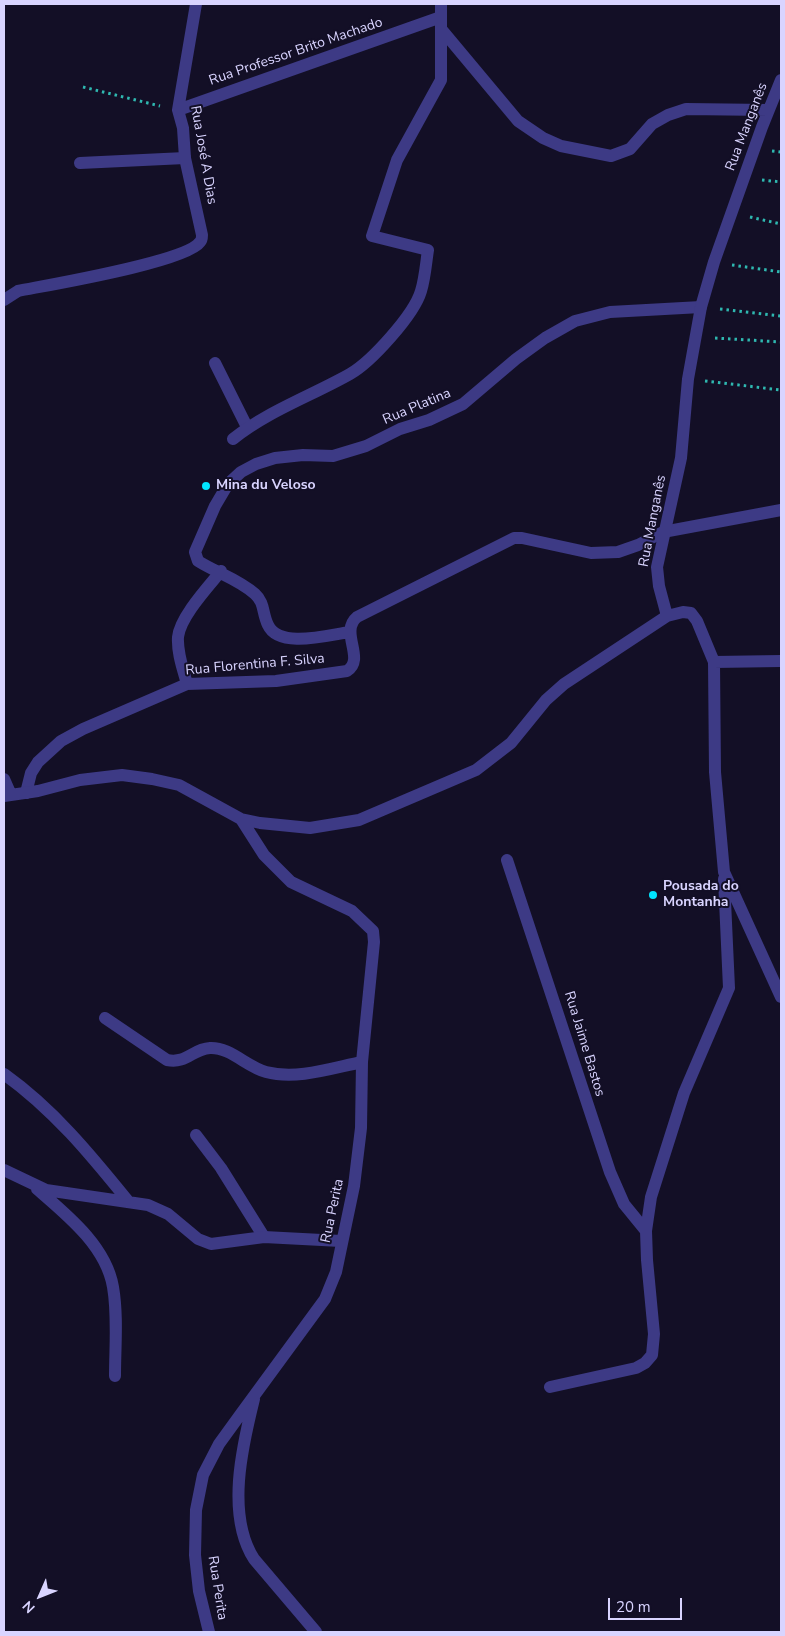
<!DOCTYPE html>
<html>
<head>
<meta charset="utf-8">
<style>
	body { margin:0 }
	#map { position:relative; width:785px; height:1636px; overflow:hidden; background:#130f26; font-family:"Nunito Sans",sans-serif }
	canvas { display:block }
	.frame { position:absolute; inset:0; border:5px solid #d9d4ff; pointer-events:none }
	.north { position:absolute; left:15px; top:1571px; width:50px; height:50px; -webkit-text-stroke:4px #130f26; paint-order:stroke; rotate:226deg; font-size:14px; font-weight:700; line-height:20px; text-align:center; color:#d9d4ff }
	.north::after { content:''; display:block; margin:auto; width:18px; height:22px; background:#d9d4ff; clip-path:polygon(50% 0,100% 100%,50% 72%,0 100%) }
	.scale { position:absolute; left:608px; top:1598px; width:74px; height:22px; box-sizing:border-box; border:2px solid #d9d4ff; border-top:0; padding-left:6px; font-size:15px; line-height:18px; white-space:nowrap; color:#d9d4ff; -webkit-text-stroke:4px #130f26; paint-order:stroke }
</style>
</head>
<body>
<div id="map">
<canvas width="785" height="1636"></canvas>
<div class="frame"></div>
<div class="north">N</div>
<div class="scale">20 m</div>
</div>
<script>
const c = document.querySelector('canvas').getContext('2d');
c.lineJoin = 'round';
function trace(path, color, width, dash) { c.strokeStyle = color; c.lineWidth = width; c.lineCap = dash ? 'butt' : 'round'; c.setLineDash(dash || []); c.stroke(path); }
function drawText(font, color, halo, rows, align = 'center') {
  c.font = font + ' "Nunito Sans",sans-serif'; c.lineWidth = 4; c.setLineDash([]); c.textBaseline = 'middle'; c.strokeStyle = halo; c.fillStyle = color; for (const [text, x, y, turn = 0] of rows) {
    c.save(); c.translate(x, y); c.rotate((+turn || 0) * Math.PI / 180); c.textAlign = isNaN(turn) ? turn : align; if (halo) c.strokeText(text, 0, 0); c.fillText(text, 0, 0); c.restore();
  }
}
const path = new Path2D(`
	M83,87L160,106
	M772,151L781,152
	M762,180L781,182
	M750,217L781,224
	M732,265L781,272
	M720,309L781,316
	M715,338L781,342
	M705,381L781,390`);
const lane = new Path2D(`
	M80,163L185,158
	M215,363L247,427
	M350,632C328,635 279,649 268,625C262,613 265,603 255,594C238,579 217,573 198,561L195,552L215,506L228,484L241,472L256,464L275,458L303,455L333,456L366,446L400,429L429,420L463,404L516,359L545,338L575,321L610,312L701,307
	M187,684C183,669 177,653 178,637C180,617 208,587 221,571
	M26,793L31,773L38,762L61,741L83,729L187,684L276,681L347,671C366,659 339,632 357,617L514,538H522L591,553L618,552L638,545L663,532L781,510
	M196,1135L221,1168L264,1237`);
const street = new Path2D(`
	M442,30L518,121L543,138L561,146L611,156L630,149L652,124L668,115L686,109L768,110
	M781,80L762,127L714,262L701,307L688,379L681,458L657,567L659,586L667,616L683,612L691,613L697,621L714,662L715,772L724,872L781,997
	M178,110L441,17V4
	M4,300L18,291C48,285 186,262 200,242C202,240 202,237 202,235L185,158L183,128L178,110L196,4
	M233,439C268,411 311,396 350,374C371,362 414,315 421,291C425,278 426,263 428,250L372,236L397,160L441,80V17
	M714,662L781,661
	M4,779L11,795
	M4,796L38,791L80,780L122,775L152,779L179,785L241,819L260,823L310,828L359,820L476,770L511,743L546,700L564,684L667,616
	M507,860L610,1172L624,1204L646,1231
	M105,1018L167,1060C187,1064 192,1049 210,1048C230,1047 247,1067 266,1072C297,1080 332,1068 362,1062
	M4,1074C53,1109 90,1154 128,1201
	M4,1170L46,1190L148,1205L168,1214L198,1239L211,1244L264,1237L341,1241
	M37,1189C67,1215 106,1246 113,1287C118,1316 115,1347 115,1376
	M550,1387L636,1368L645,1363L652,1355L654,1334L647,1260L646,1231L651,1197L684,1093L729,988L724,879
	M254,1399C242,1447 226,1515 254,1559L316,1632
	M209,1632L199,1591L195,1555L196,1510L203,1475L219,1444L240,1415L325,1299L336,1272L354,1186L361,1128L362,1062L374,942L373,931L352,911L291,882L264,855L241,819`);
const markers = [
	[206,486,5,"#00e5ff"],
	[653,895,5,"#00e5ff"]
];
const streetNames = [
	["Rua Professor Brito Machado",296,52,-19],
	["Rua Manganês",747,127,-69],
	["Rua José A Dias",203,155,80],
	["Rua Platina",417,407,-23],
	["Rua Manganês",653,521,-79],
	["Rua Florentina F. Silva",255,665,-5],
	["Rua Jaime Bastos",584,1044,73],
	["Rua Perita",333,1211,-78],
	["Rua Perita",217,1588,81]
];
const poiNames = [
	["Mina du Veloso",216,486],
	["Pousada do",663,887],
	["Montanha",663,903]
];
trace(path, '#2fb8b0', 3, [2.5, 4]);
trace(lane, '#3d3a85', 12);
trace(street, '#3d3a85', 12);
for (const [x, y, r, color] of markers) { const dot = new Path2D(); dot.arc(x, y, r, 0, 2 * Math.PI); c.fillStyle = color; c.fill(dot); trace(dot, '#130f26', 2); }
drawText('14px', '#d9d4ff', '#130f26', streetNames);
drawText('bold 14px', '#d9d4ff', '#130f26', poiNames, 'left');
</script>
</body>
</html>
